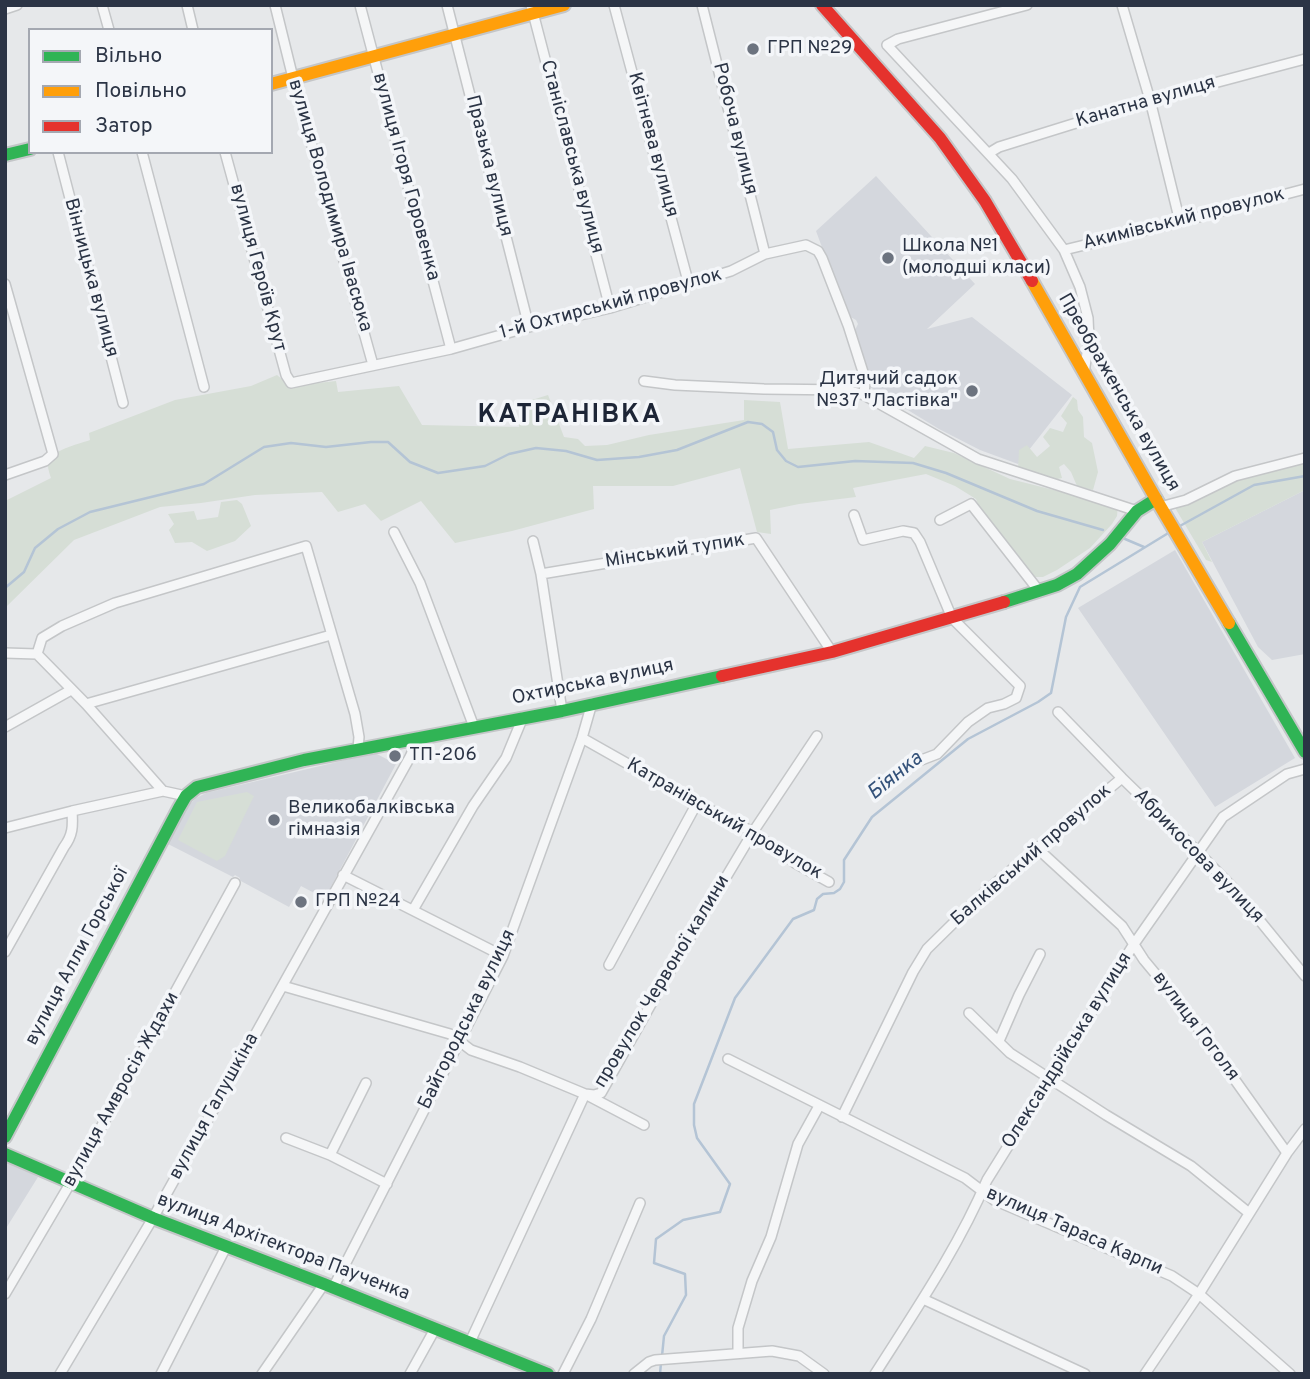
<!DOCTYPE html>
<html>
<head>
<meta charset="utf-8">
<style>
	body { margin:0 }
	#map { position:relative; width:1310px; height:1379px; overflow:hidden; background:#e6e8ea; font-family:Overpass,sans-serif }
	canvas { display:block }
	.frame { position:absolute; inset:0; border:7px solid #2b3445; pointer-events:none }
	.legend { position:absolute; left:28px; top:28px; width:245px; height:126px; box-sizing:border-box; background:#f4f6f9; border:2px solid #a4a8b1; margin:0; padding:9px 12px; list-style:none; font-size:21px; color:#2b3445 }
	.legend li { display:flex; align-items:center; gap:14px; height:35px }
	.legend b { width:35px; border:2px solid #a4a8b1 }
</style>
</head>
<body>
<div id="map">
<canvas width="1310" height="1379"></canvas>
<div class="frame"></div>
<ul class="legend">
<li><b style="height:9px;background:#30b455"></b>Вільно</li>
<li><b style="height:9px;background:#ff9f0a"></b>Повільно</li>
<li><b style="height:9px;background:#e5322d"></b>Затор</li>
</ul>
</div>
<script>
const c = document.querySelector('canvas').getContext('2d');
c.lineJoin = 'round';
function paint(path, color) { c.fillStyle = color; c.fill(path, 'evenodd'); }
function trace(path, color, width, dash) { c.strokeStyle = color; c.lineWidth = width; c.lineCap = dash ? 'butt' : 'round'; c.setLineDash(dash || []); c.stroke(path); }
function drawText(font, color, halo, rows, align = 'center') {
  c.font = font + ' Overpass,sans-serif'; c.lineWidth = 7; c.setLineDash([]); c.textBaseline = 'middle'; c.strokeStyle = halo; c.fillStyle = color; for (const [text, x, y, turn = 0] of rows) {
    c.save(); c.translate(x, y); c.rotate((+turn || 0) * Math.PI / 180); c.textAlign = isNaN(turn) ? turn : align; if (halo) c.strokeText(text, 0, 0); c.fillText(text, 0, 0); c.restore();
  }
}
const built = new Path2D(`
	M876,176L975,284L927,329L972,317L1072,395L1018,464L980,450L939,429L870,387L854,332L858,324L856,320L847,315L816,231Z
	M1305,490V654L1272,660L1258,647L1202,542Z
	M1175,550L1295,758L1215,807L1078,608Z
	M375,753L396,764L326,896L320,893L318,895L301,886L289,907L239,880L240,878L235,875L233,877L168,844L188,806L196,798L206,793Z
	M5,1160L38,1177L5,1230Z`);
const green = new Path2D(`
	M277,375L290,386L336,381L338,392L399,386L422,425L519,427V404L548,395L564,437L578,439L585,446L607,445L649,435L744,420V400L780,402L788,449L869,442L914,458L925,446L954,453L1010,479L1118,506L1117,516L1112,524L1090,548L1057,570L1043,577H1031L980,510L976,499L955,486L926,474L853,488L856,497L799,504L770,510L771,534L757,532L740,468L673,486H593L594,509L512,531L455,543L421,501L381,521L365,504L338,512L322,492L255,495L201,503L160,507L74,540L5,608V501L51,478C50,475 48,469 48,466C50,449 77,445 90,440L89,433L175,400L251,386Z
	M1073,397L1077,400L1078,410L1083,417L1084,437L1092,443L1098,472L1093,490L1077,486L1071,472L1064,464L1059,467L1062,478L1053,480L1018,468L1019,450L1027,445L1037,457L1050,446L1043,437L1050,428L1063,432L1067,423L1061,416Z
	M1305,460V490L1202,542L1212,562L1206,560L1174,506L1236,479Z
	M237,500L242,504L251,526L235,541L207,551L192,542L175,543L169,530L174,524L168,514L194,511L197,520L218,517L221,502Z
	M247,792L254,796L225,856L217,861L178,840L197,802Z`);
const stream = new Path2D(`
	M1178,527L1254,485L1305,476
	M1125,539L1144,547
	M5,588L24,572L35,548L58,529L90,512L204,484L264,447L291,443L326,447L371,442H388L410,462L438,473L485,466L509,454L536,448L566,451L597,460L639,457L677,450L748,422L762,424L773,432L777,450L786,461L798,467L855,461L913,463L946,473L1037,511L1103,530
	M662,1356L664,1336L686,1295L685,1274L654,1263L656,1239L683,1220L720,1212L730,1184L697,1138L694,1125V1104L735,998L793,919L814,910L817,899L823,894L834,893L840,889L844,882V860L872,817L968,739L1038,702L1051,693L1066,617L1080,587L1170,532
	M660,1374L661,1363`);
const street = new Path2D(`
	M102,5L109,30
	M187,5L193,30
	M275,5L293,78L373,365
	M360,5L451,349
	M447,5L529,327
	M531,5L610,308
	M614,5L689,285
	M702,5L765,254
	M1027,5L898,39L887,45L1012,179L1064,250L1080,287L1088,318L1089,340L1084,373
	M1122,5L1150,100L1180,222
	M5,9L17,5
	M58,152L123,403
	M142,152L204,387
	M225,152L286,375L291,383L451,349L529,327L610,308L731,271L765,254L806,245L818,251L822,258L848,325L863,372L865,382L864,395
	M989,153L999,147L1150,100L1305,59
	M1064,250L1180,222L1305,189
	M5,284L53,454L45,461L5,475
	M644,381L675,385L764,389L847,390L864,395L978,459L1137,511
	M1160,507L1186,500L1235,476L1305,458
	M854,515L863,540L903,531L914,533L920,542L952,618L1020,686L1016,698L1004,704L988,708L968,722L937,754L911,764L900,772
	M940,520L971,504L1039,591
	M394,532L420,583L474,727
	M533,541L541,574L562,711
	M541,574L756,538L832,652
	M5,653L37,654L42,638L62,626L115,603L306,546L355,714L359,737L358,749
	M37,654L86,704L163,791
	M86,704L331,635
	M1058,712L1122,778L1198,852L1234,889L1305,976
	M5,727L71,690
	M582,738L697,803L753,832L795,863L829,882
	M5,828L72,811L163,791L186,796
	M1038,849L1122,926L1144,960L1183,1007L1287,1153
	M343,875L503,956
	M413,910L473,806L506,758L523,717
	M5,952L64,847C73,835 73,826 72,811
	M609,965L697,803
	M283,986L450,1034L471,1050L520,1067L585,1094L644,1125
	M969,1013L1010,1053L1106,1115L1191,1166L1249,1213
	M999,1041L1019,995L1040,954
	M728,1059L965,1178L994,1200L1172,1276L1199,1294L1290,1374
	M842,1117L913,972L927,949L987,890L1122,778
	M286,1138L330,1155L387,1184
	M330,1155L366,1083
	M333,1288L503,956L582,738L592,703
	M5,1294L71,1182L235,883
	M923,1299L1085,1374
	M470,1342L585,1094L594,1095L601,1093L664,981L753,832L817,736
	M738,1353V1328L752,1281L771,1237L798,1144L819,1106
	M60,1374L153,1218L410,757L419,737
	M161,1374L226,1247
	M262,1374L324,1284
	M410,1374L435,1329
	M563,1374L591,1319L640,1203
	M634,1374L649,1362L655,1360L772,1351L799,1356L824,1374
	M875,1374C915,1311 958,1248 987,1180L1134,944L1223,817L1287,774L1305,769
	M1145,1374L1199,1294L1287,1153L1305,1129`);
const fast = new Path2D(`
	M5,155L30,149
	M1004,602L1057,585L1077,574L1110,544L1137,511L1156,499
	M1229,623L1305,752
	M5,1137L179,808L186,796L197,787L304,760L562,711L722,676
	M5,1154L153,1218L324,1284L548,1374`);
const slow = new Path2D(`
	M271,84L564,5
	M1032,281L1156,499L1229,623`);
const jam = new Path2D(`
	M822,5L940,138L985,201L1032,281
	M722,676L832,652L1004,602`);
const markers = [
	[753,49,7,"#6c737f"],
	[888,258,7,"#6c737f"],
	[972,391,7,"#6c737f"],
	[395,756,7,"#6c737f"],
	[274,820,7,"#6c737f"],
	[301,902,7,"#6c737f"]
];
const poiNames = [
	["ГРП №29",767,49],
	["Школа №1",902,247],
	["(молодші класи)",902,269],
	["Дитячий садок",958,380,"right"],
	["№37 \"Ластівка\"",958,402,"right"],
	["ТП-206",409,756],
	["Великобалківська",288,809],
	["гімназія",288,831],
	["ГРП №24",315,902]
];
const streetNames = [
	["Канатна вулиця",1146,103,-16],
	["Робоча вулиця",734,129,76],
	["Квітнева вулиця",652,145,75],
	["Станіславська вулиця",571,157,75],
	["Празька вулиця",488,166,76],
	["вулиця Ігоря Горовенка",405,177,75],
	["вулиця Володимира Івасюка",329,206,74],
	["Акимівський провулок",1184,220,-14],
	["вулиця Героїв Крут",257,268,75],
	["Вінницька вулиця",90,278,75],
	["1-й Охтирський провулок",611,305,-15],
	["Преображенська вулиця",1118,393,60],
	["Мінський тупик",675,552,-9],
	["Охтирська вулиця",593,683,-12],
	["Катранівський провулок",724,820,30],
	["Балківський провулок",1032,856,-41],
	["Абрикосова вулиця",1198,857,46],
	["вулиця Алли Горської",78,957,-62],
	["провулок Червоної калини",663,982,-59],
	["Байгородська вулиця",468,1020,-64],
	["вулиця Гоголя",1195,1027,53],
	["Олександрійська вулиця",1068,1051,-58],
	["вулиця Амвросія Ждахи",122,1090,-61],
	["вулиця Галушкіна",215,1107,-61],
	["вулиця Тараса Карпи",1074,1232,24],
	["вулиця Архітектора Паученка",283,1248,21]
];
const waterNames = [
	["Біянка",896,777,-39]
];
const districtNames = [
	["КАТРАНІВКА",570,417]
];
paint(built, '#d4d7dd');
paint(green, '#d6ded6');
trace(stream, '#b4c4d5', 2.5);
trace(street, '#c4c6c8', 12);
trace(fast, '#c4c6c8', 16);
trace(slow, '#c4c6c8', 16);
trace(jam, '#c4c6c8', 16);
trace(street, '#f5f6f7', 9);
trace(fast, '#30b455', 12);
trace(slow, '#ff9f0a', 12);
trace(jam, '#e5322d', 12);
for (const [x, y, r, color] of markers) { const dot = new Path2D(); dot.arc(x, y, r, 0, 2 * Math.PI); c.fillStyle = color; c.fill(dot); trace(dot, '#f4f6f9', 2.5); }
drawText('19px', '#2b3445', '#f4f6f9', poiNames, 'left');
drawText('19px', '#2b3445', '#f4f6f9', streetNames);
drawText('italic 21px', '#34527a', '#f4f6f9', waterNames);
c.letterSpacing = '2px';
drawText('bold 26px', '#1d2536', '#f4f6f9', districtNames);
c.letterSpacing = '0px';
</script>
</body>
</html>
